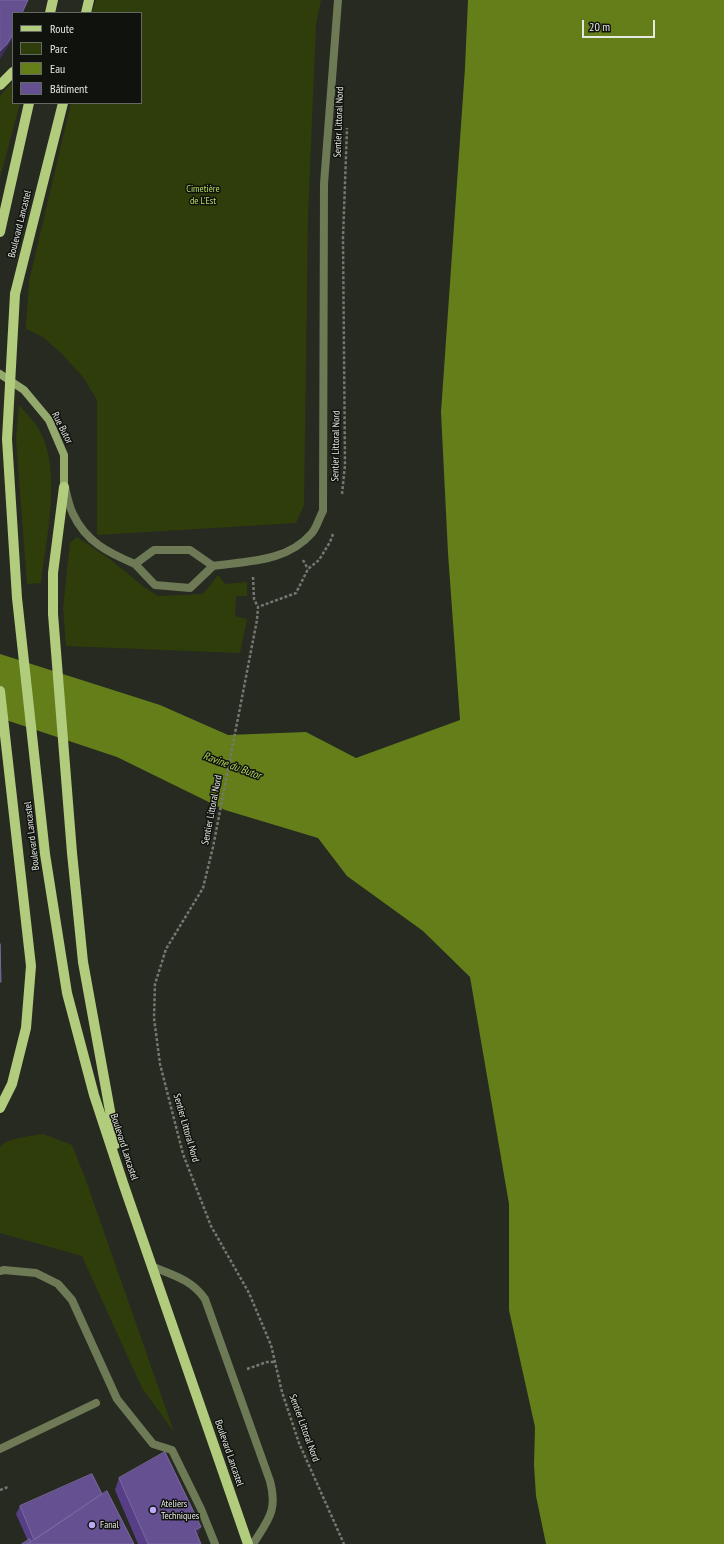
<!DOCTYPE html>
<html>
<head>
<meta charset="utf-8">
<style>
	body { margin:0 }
	#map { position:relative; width:724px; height:1544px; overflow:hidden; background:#272a21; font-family:"PT Sans Narrow",sans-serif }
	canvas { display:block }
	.legend { position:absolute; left:12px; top:12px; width:130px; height:92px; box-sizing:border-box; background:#10120e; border:1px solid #666863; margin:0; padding:5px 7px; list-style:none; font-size:12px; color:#e6e8e2 }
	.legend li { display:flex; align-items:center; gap:8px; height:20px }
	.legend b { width:20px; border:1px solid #666863 }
	.scale { position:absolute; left:582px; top:20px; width:73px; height:18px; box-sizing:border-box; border:2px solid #e6e8e2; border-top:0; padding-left:5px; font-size:12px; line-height:14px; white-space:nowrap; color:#e6e8e2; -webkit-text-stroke:3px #10120e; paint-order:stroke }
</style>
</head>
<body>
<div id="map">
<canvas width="724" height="1544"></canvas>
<ul class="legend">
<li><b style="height:5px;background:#b1cc7d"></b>Route</li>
<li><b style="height:11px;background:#2f3d0b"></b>Parc</li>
<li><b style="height:11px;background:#647f19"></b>Eau</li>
<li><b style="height:11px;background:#655191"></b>Bâtiment</li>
</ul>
<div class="scale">20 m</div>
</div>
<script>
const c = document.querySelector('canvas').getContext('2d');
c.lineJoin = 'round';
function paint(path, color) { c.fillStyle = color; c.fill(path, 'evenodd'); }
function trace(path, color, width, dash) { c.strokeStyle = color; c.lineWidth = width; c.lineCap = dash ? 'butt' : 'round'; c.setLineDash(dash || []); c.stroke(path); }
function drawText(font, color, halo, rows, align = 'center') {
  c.font = font + ' "PT Sans Narrow",sans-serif'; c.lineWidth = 3; c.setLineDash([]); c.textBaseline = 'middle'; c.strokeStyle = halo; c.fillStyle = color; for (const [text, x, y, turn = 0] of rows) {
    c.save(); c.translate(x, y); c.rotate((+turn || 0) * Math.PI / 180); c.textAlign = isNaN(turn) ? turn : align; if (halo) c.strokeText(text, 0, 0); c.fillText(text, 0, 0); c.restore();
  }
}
const green = new Path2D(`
	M96,0H321L316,25L308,215L304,505L296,523L97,535V400L83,377L61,353L43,337L26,329L29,281L71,103H141V13H92Z
	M13,81V103H20L0,178V96Z
	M19,405C26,413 35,422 40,431C62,473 46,538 41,583L27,584L16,439Z
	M77,537L111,560L144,587L158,596L203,594L218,575L225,584L247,582V596H236L235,616L247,619L240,653L66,646L63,608L70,543Z
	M43,1134L72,1145L84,1175L174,1432L142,1388L82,1256L0,1233V1147C6,1138 33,1136 43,1134Z`);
const water = new Path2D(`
	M468,0H724V1544H546L536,1496L534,1465L535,1427L509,1310V1204L470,977L423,931L347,876L318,838L225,810L117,757L0,718V654L160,705L228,735L306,732L356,758L460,720L448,553L441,412L465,68Z`);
const path = new Path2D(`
	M342,494L345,465L343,238L347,128
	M333,534L330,542L319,560L308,569L296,593L258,607L257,620L213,847L203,888L166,949L155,984L154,1018L160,1064L183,1154L211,1226L249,1293L271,1345L282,1392L299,1443L344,1544
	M303,560L308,569
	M253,577L254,599L258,607
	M247,1369L267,1362H275
	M0,1490L8,1487`);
const lane = new Path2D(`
	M151,1266C172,1275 191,1279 205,1299L270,1481C278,1511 268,1520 253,1544
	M0,1271L4,1270L36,1273L58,1284L72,1300L117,1399L153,1444L172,1450L201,1509L215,1544
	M0,1449L96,1403`);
const street = new Path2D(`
	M65,487C67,496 69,506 73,514C86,542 109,553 135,564L154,550H190L213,566C248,561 287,562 312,533C317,527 319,518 323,511L324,184L338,0
	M135,564L155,585L190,588L213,566`);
const secondary = new Path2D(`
	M0,374L24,390L49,420L64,455V487`);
const primary = new Path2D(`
	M50,13L53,0
	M86,13L89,0
	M0,85L13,72
	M0,232L29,103
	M15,294L63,103
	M7,439L17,598L45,854L67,993L94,1095L123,1183L248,1544
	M64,487L53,573V614L72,853L83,962L116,1144
	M0,691L31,966L26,1028L12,1084L0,1108`);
const primaryBridge = new Path2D(`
	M7,439L15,294`);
const wall = new Path2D(`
	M119,1478L198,1536L201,1544H138L115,1490Z
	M102,1494L134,1544H22L28,1541L16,1514L20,1506Z`);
const shadedWall = new Path2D(`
	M13,34V37L12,40L2,56L0,59V51Z
	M201,1527L196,1539L195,1530Z`);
const building = new Path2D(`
	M0,0H28L22,13H13V34L7,44L0,51Z
	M0,944L1,982H0Z
	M165,1452L201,1527L195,1530L201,1544H148L119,1478Z
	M92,1474L102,1494L34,1540L20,1506Z
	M107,1491L134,1544H28Z
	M30,1539L31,1541L28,1544H22Z`);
const markers = [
	[153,1510,4,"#bcaaf6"],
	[92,1525,4,"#bcaaf6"]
];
const streetNames = [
	["Sentier Littoral Nord",339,122,-88],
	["Boulevard Lancastel",20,224,-76],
	["Rue Butor",62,428,63],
	["Sentier Littoral Nord",336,446,-89],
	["Sentier Littoral Nord",212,810,-79],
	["Boulevard Lancastel",32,836,-97],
	["Sentier Littoral Nord",186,1128,74],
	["Boulevard Lancastel",124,1147,72],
	["Sentier Littoral Nord",304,1428,70],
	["Boulevard Lancastel",229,1453,71]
];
const parkNames = [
	["Cimetière",203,189],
	["de L'Est",203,201]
];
const poiNames = [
	["Ateliers",161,1504],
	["Techniques",161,1516],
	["Fanal",100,1525]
];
const waterNames = [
	["Ravine du Butor",232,766,20]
];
paint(green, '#2f3d0b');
paint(water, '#647f19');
trace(path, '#757770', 2.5, [3, 2]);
trace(lane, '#6d7a55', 8);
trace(street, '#6d7a55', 8);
trace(secondary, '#94a96c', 8);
trace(primary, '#b1cc7d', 10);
trace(primaryBridge, '#b1cc7d', 10);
paint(wall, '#563f87');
paint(shadedWall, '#3d2f5a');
paint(building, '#655191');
trace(building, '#7a699d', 1);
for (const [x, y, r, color] of markers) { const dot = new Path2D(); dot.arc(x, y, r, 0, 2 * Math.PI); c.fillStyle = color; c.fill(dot); trace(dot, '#10120e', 1.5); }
drawText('10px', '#e6e8e2', '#10120e', streetNames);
drawText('10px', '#b9df63', '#10120e', parkNames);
drawText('10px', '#e6e8e2', '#10120e', poiNames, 'left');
drawText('italic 11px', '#b0d659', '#10120e', waterNames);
</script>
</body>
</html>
